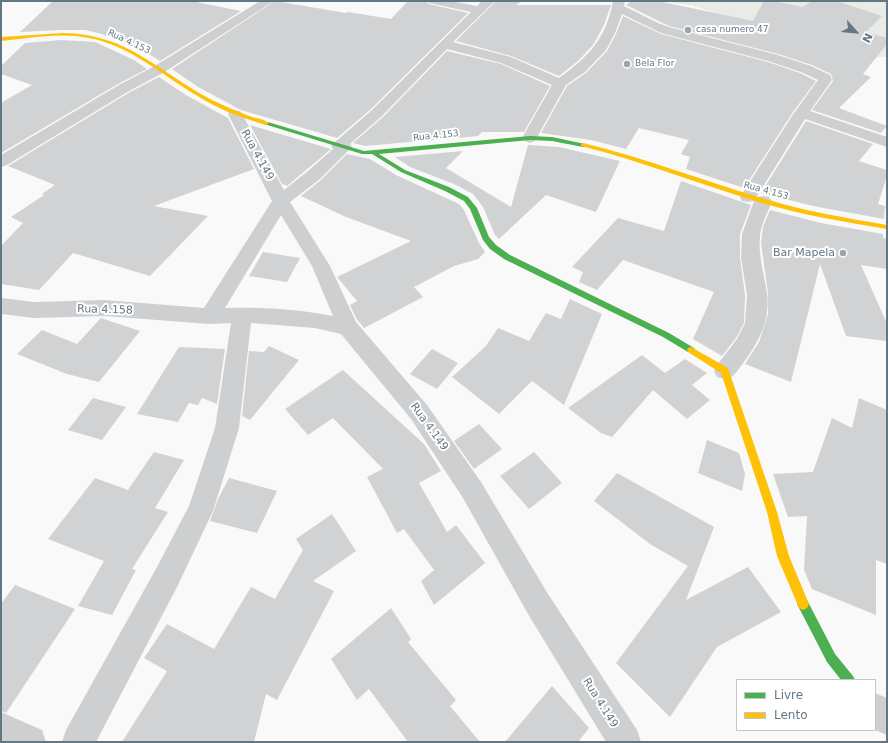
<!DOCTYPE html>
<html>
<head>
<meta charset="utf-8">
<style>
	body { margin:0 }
	#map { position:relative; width:888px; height:743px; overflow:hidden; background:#f9f9f9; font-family:"DejaVu Sans",sans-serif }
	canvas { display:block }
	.frame { position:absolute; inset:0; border:2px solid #657683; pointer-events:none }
	.legend { position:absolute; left:736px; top:679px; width:140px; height:52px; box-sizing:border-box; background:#fff; border:1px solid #c1c8cd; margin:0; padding:5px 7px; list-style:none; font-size:12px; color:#657683 }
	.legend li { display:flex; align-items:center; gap:8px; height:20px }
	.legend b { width:20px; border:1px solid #c1c8cd }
	.north { position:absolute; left:836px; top:12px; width:40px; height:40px; -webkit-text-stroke:3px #fff; paint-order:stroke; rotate:117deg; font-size:11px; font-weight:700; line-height:16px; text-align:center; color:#657683 }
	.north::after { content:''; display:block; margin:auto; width:14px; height:18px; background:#657683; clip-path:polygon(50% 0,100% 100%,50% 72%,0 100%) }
</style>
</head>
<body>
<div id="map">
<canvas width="888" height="743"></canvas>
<div class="frame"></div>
<ul class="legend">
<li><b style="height:5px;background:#4caf50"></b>Livre</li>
<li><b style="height:5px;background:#ffc107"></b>Lento</li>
</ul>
<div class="north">N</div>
</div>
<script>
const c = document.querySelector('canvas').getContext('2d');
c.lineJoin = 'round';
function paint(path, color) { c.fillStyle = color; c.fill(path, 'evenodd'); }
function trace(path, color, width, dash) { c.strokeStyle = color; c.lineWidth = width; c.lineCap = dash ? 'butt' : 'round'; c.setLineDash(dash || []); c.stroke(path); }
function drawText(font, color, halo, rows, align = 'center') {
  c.font = font + ' "DejaVu Sans",sans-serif'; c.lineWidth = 4; c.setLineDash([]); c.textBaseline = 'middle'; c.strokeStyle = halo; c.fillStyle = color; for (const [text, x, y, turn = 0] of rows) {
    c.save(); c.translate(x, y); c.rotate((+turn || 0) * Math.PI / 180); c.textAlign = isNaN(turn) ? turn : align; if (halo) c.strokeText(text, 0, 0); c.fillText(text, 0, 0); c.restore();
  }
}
const green = new Path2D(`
	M662,1H887V57L849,56L694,6Z`);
const building = new Path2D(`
	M53,1H191L241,11L160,61L146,52L102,34L85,30H61L20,32Z
	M275,1L346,13L348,12L391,19L408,1H426L429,4L468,13L371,109L337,138L241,110L198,87L172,69Z
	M496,1H522L516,5H611L604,25L593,45L578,61L559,76L511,56L456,41Z
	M631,1H658L753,21L764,1H773L803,7L812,1H836L882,16L866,32L887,38V44L863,74L871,77L839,108L887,126L881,133L812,110L833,81L831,74L812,65L778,54L669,26L626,5Z
	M623,16L661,34L768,62L800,73L816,81L793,112L744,188L686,169L690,157L681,154L689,140L639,128L626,149L591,140L541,133L567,86L586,73L607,51L616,34Z
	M61,40L95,42L134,60L147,69L118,84L1,153V103L32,85L1,74V66L25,43Z
	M447,51L501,64L550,86L524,132H482L478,136L365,146L353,143L383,117Z
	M159,77L186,95L228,118L254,169L154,206L208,216L150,276L73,253L39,290L1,284V246L23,223L11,217L44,195L42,194L55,185L8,166L130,92Z
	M806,121L873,144L859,161L887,170V176L878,204L885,206L884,219L813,206L761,193Z
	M250,125L331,149L287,186L282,184Z
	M528,145L559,147L620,161L596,212L546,195L499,239L495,235L483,207L473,194L454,184L410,167L395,157L463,151L446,168L511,207Z
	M347,154L370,159L396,175L459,204L464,210L479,243L485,252L478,259L454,266L414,287L423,297L364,328L356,318L350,305L357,301L337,277L411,241L346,217L301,196L321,180Z
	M681,181L751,205L740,234V258L745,295L744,323L736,338L722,356L693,339L714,292L623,260L597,290L579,282L583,272L572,267L618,218L664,231Z
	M770,210L821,223L883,234V238L887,239V269L861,265L887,324V341L846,336L820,264L791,382L745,364L759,342L768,314V293L761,243L763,227Z
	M263,252L300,258L287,282L249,276Z
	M570,299L602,314L564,405L532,381L499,414L452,377L486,346L498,328L529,341L546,313L561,319Z
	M101,318L140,331L99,382L67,374L17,354L42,330L77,344Z
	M269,346L299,360L250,420L242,416L249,351L264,352Z
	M179,347L225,349L217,404L202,398L198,405L189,403L178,422L137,414Z
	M432,349L458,363L437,389L410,374Z
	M642,355L665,373L685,359L707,373L692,385L710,400L687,419L653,390L612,437L601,433L568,408Z
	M343,370L424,444L441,471L419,483L447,532L456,525L485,563L434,605L421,581L434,570L404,529L397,533L367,477L383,469L333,418L308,435L285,409Z
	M93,398L126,407L102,440L68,430Z
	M859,398L887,410V564L876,560V615L812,589L804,570L807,516L788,517L773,474L813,472L832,418L852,428Z
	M479,424L502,449L474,469L454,441Z
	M707,440L739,453L745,474L742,491L698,473Z
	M154,452L184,460L155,508L168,512L132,569L136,570L112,615L78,606L104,561L48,539L95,478L128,490Z
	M534,452L562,483L529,509L500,476Z
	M617,473L714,527L686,600L748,567L781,612L717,647L670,717L616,663L688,566L650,544L594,501Z
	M229,478L277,491L257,533L210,521L218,499Z
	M332,514L356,551L313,581L334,591L277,700L266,694L254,742H122L167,671L144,658L167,624L214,649L251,587L275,599L303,550L296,539Z
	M15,585L75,609L6,713L1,711V604Z
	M391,608L411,639L408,642L456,700L450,706L480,742H408L369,689L357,700L331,659Z
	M552,686L589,728L578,742H505Z`);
const street = new Path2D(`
	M260,1H274L163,73L129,91L7,165L1,167V155L119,85L153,67Z
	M427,1H451L477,6L482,1H495L453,42L511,57L559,78C589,56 606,39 613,1H625L624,6L658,23L669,27L778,55L811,66L830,75L832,80L810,111L887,137V147L805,119L754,201L748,202L742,201L740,197L794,113L818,80L801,72L768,61L661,33L622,14L615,33L606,50L585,72L566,85L535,141L530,143L525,141L522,138L552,85L501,63L447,49L382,116L350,144L352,147L320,179L290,202L330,266L356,322L427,405L481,482L548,594L637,730L641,742H606L528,614L463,498L411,419L341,334L315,328L251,323L239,428L213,511L177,587L96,742H62L66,730L157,567L189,506L215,428L231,323L209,324L105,316L34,318L1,314V298L34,302L105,300L204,308L272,201L228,114L230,111L235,110L240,111L242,114L284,190L308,171L333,149L331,146L334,143L372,110L471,12L429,3ZM281,215L312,266L333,316C298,309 260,307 225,308Z
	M763,196L769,197L772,201C768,212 761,224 760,236C758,256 764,273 767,293C771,321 757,345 741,366C733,376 731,382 717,377L714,371L717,365L737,339L745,323L747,295L741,258L742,234L754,201L757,197Z
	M875,693L887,698V735L875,730Z
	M1,712L42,730L46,742H1Z`);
const fast = new Path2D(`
	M264,122H268L364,151L530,136L552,137L585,144V146L583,147L552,141L530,140L379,154L405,170L449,187L468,197L477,208L489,237L496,245L510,255L669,333L694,348L695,350L694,352H688L663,337L504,259L490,249L483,240L470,209L464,201L445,191L401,172L372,154H362L264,124Z
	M803,598L807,600L835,654L853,676L855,680H841L827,662L797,604L799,600Z`);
const slow = new Path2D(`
	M63,33C129,34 158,72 212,100C224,106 237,111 249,116C255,118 264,119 269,123L266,125C242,118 217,109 196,95C162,75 129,45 89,38C61,32 30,38 1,41V37Z
	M583,143C645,158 704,181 765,199C805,211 846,218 887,225V229C845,222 803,215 762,203C701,185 642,161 581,146V144Z
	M691,347L728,368L729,371L777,512L789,556L809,604L807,608L803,610L799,608L777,556L767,512L721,373L688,352L687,350L688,348Z`);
const markers = [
	[688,30,4,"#99a4ac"],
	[627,64,4,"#99a4ac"],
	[843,253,4,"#99a4ac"]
];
const farPoinames = [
	["casa numero 47",696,30],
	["Bela Flor",635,64]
];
const farStreetnames = [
	["Rua 4.153",129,42,25],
	["Rua 4.153",436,136,-6],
	["Rua 4.153",766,191,15]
];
const streetNames = [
	["Rua 4.149",257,155,61],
	["Rua 4.158",105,310,2],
	["Rua 4.149",429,427,54],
	["Rua 4.149",600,703,58]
];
const poiNames = [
	["Bar Mapela",835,253]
];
paint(green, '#e8ebe6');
paint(building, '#d0d2d3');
paint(street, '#cecfd0');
paint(fast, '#4caf50');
paint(slow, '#ffc107');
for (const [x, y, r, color] of markers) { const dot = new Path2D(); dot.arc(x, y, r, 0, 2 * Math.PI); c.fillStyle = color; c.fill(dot); trace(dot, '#fff', 1.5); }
drawText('9px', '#657683', '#fff', farPoinames, 'left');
drawText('9px', '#657683', '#fff', farStreetnames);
drawText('11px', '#657683', '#fff', streetNames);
drawText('11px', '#657683', '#fff', poiNames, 'right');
</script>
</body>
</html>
